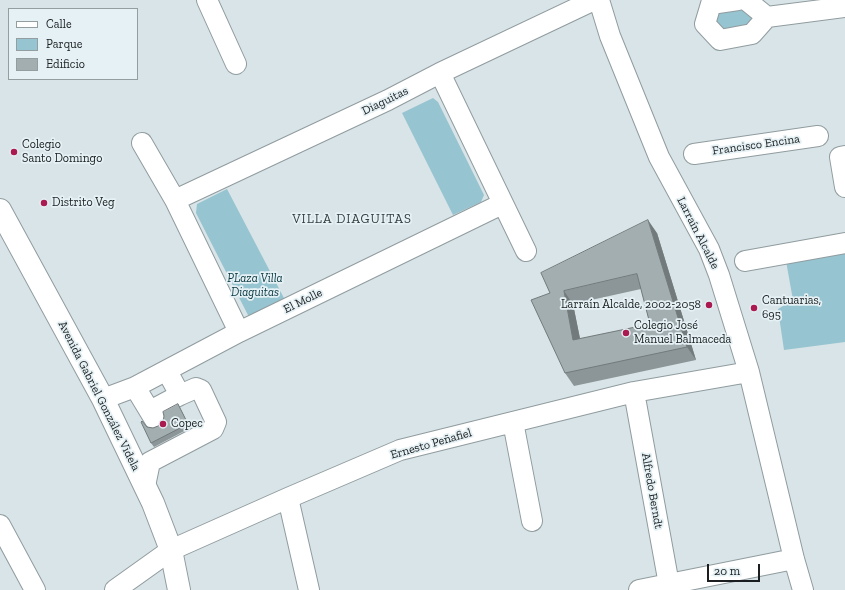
<!DOCTYPE html>
<html>
<head>
<meta charset="utf-8">
<style>
	body { margin:0 }
	#map { position:relative; width:845px; height:590px; overflow:hidden; background:#d8e4e7; font-family:"Zilla Slab",serif }
	canvas { display:block }
	.legend { position:absolute; left:8px; top:8px; width:130px; height:72px; box-sizing:border-box; background:#e5f1f5; border:1px solid #949da0; margin:0; padding:5px 7px; list-style:none; font-size:12px; color:#1a1e20 }
	.legend li { display:flex; align-items:center; gap:8px; height:20px }
	.legend b { width:20px; border:1px solid #949da0 }
	.scale { position:absolute; left:707px; top:564px; width:53px; height:18px; box-sizing:border-box; border:2px solid #1a1e20; border-top:0; padding-left:5px; font-size:12px; line-height:14px; white-space:nowrap; color:#1a1e20; -webkit-text-stroke:3px #e5f1f5; paint-order:stroke }
</style>
</head>
<body>
<div id="map">
<canvas width="845" height="590"></canvas>
<ul class="legend">
<li><b style="height:5px;background:#fff"></b>Calle</li>
<li><b style="height:11px;background:#96c4d0"></b>Parque</li>
<li><b style="height:11px;background:#a3aeb1"></b>Edificio</li>
</ul>
<div class="scale">20 m</div>
</div>
<script>
const c = document.querySelector('canvas').getContext('2d');
c.lineJoin = 'round';
function paint(path, color) { c.fillStyle = color; c.fill(path, 'evenodd'); }
function trace(path, color, width, dash) { c.strokeStyle = color; c.lineWidth = width; c.lineCap = dash ? 'butt' : 'round'; c.setLineDash(dash || []); c.stroke(path); }
function drawText(font, color, halo, rows, align = 'center') {
  c.font = font + ' "Zilla Slab",serif'; c.lineWidth = 3.5; c.setLineDash([]); c.textBaseline = 'middle'; c.strokeStyle = halo; c.fillStyle = color; for (const [text, x, y, turn = 0] of rows) {
    c.save(); c.translate(x, y); c.rotate((+turn || 0) * Math.PI / 180); c.textAlign = isNaN(turn) ? turn : align; if (halo) c.strokeText(text, 0, 0); c.fillText(text, 0, 0); c.restore();
  }
}
const green = new Path2D(`
	M744,9L758,17L749,28L723,33L716,25L718,13Z
	M433,98L438,102L484,195L481,202L453,215L402,113Z
	M227,189L285,300L249,317L196,213L197,204Z
	M845,250V342L784,350L778,309L793,300L786,261Z`);
const minor = new Path2D(`
	M207,0L236,64
	M599,0L610,36L659,157L709,249L719,275L749,372L794,559L803,590
	M738,0L711,4L705,24L720,40L752,34L767,17L845,7
	M746,0L767,17
	M440,73L526,251
	M142,143L175,200L239,332
	M694,154L818,136
	M845,156L840,157L845,187
	M175,200L388,100L440,73L594,0
	M745,261L845,243
	M135,387L155,420
	M634,392L670,590
	M103,399L135,387L239,332L502,204
	M150,411L180,395
	M513,422L532,521
	M145,486L150,462L213,429L216,422L201,390L196,388L180,395L167,371
	M288,498L309,590
	M0,525L35,590
	M115,590L171,550L288,498L400,450L634,392L749,372
	M639,590L794,559`);
const major = new Path2D(`
	M0,210L103,399L153,503L171,550L179,590`);
const wall = new Path2D(`
	M657,233L696,360L574,386L565,373L550,293ZM641,289L650,324L580,339L573,304Z
	M178,404L190,428L154,447L151,443L147,427L153,428L158,426Z`);
const shadedWall = new Path2D(`
	M648,220L657,233L696,360L687,347Z
	M564,291L573,304L583,353L573,340Z`);
const building = new Path2D(`
	M648,220L687,347L565,373L531,300L550,293L541,273ZM637,274L650,324L573,340L564,291Z
	M178,404L188,424L151,443L141,422L142,421L147,427L153,428L158,426L163,422L164,416L163,412Z`);
const markers = [
	[14,152,4,"#aa1950"],
	[44,203,4,"#aa1950"],
	[709,305,4,"#aa1950"],
	[754,308,4,"#aa1950"],
	[626,333,4,"#aa1950"],
	[163,424,4,"#aa1950"]
];
const streetNames = [
	["Diaguitas",385,101,-26],
	["Francisco Encina",756,145,-8],
	["Larraín Alcalde",698,233,63],
	["El Molle",303,301,-26],
	["Avenida Gabriel González Videla",99,396,63],
	["Ernesto Peñafiel",431,444,-16],
	["Alfredo Berndt",652,491,80]
];
const poiNames = [
	["Colegio",22,145],
	["Santo Domingo",22,159],
	["Distrito Veg",52,203],
	["Cantuarias,",762,301],
	["695",762,315],
	["Larraín Alcalde, 2002-2058",701,305,"right"],
	["Colegio José",634,326],
	["Manuel Balmaceda",634,340],
	["Copec",171,424]
];
const parkNames = [
	["PLaza Villa",255,279],
	["Diaguitas",255,293]
];
const neighbourhoodNames = [
	["VILLA DIAGUITAS",352,219]
];
paint(green, '#96c4d0');
trace(minor, '#909c9f', 22);
trace(major, '#909c9f', 24);
trace(minor, '#fff', 20);
trace(major, '#fff', 22);
paint(wall, '#8c9698');
paint(shadedWall, '#727a7c');
paint(building, '#a3aeb1');
trace(building, '#727a7c', 1);
for (const [x, y, r, color] of markers) { const dot = new Path2D(); dot.arc(x, y, r, 0, 2 * Math.PI); c.fillStyle = color; c.fill(dot); trace(dot, '#e5f1f5', 1.5); }
drawText('12px', '#1a1e20', '#e5f1f5', streetNames);
drawText('12px', '#1a1e20', '#e5f1f5', poiNames, 'left');
drawText('italic 12px', '#05343d', '#e5f1f5', parkNames);
c.letterSpacing = '1px';
drawText('13px', '#333d3f', '#e5f1f5', neighbourhoodNames);
c.letterSpacing = '0px';
</script>
</body>
</html>
